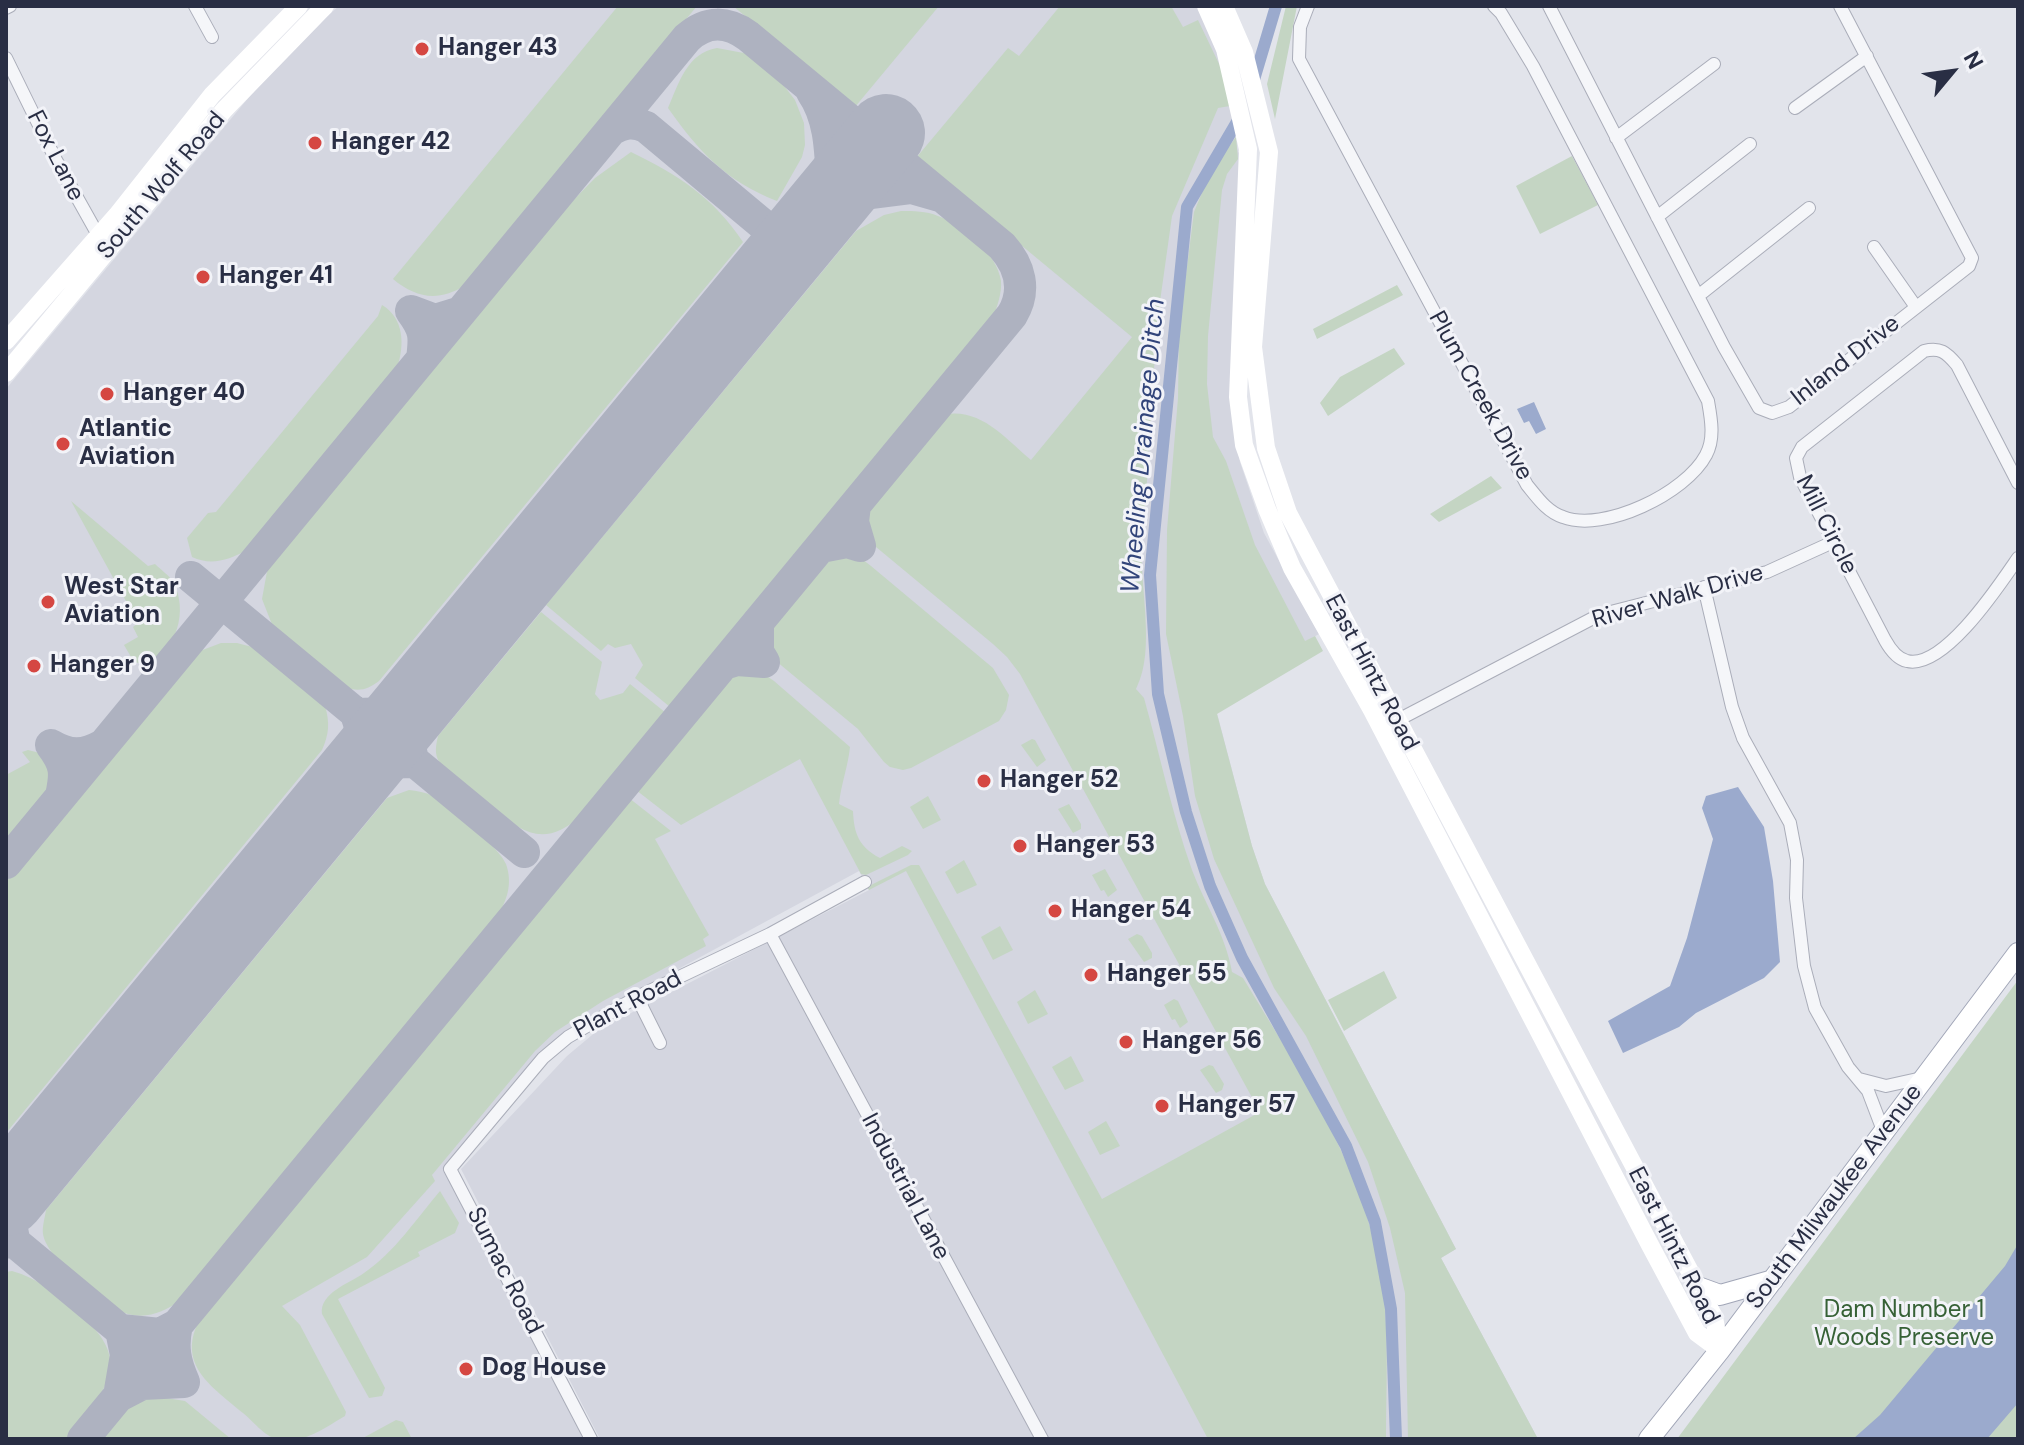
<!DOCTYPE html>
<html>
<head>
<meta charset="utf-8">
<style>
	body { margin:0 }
	#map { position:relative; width:2024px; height:1445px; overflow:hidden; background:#e2e4eb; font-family:"DM Sans",sans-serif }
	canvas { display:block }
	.frame { position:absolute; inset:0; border:8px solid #292e44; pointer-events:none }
	.north { position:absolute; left:1912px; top:32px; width:80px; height:80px; -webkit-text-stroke:6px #f2f3f8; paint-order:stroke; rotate:61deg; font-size:22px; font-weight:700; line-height:32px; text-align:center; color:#292e44 }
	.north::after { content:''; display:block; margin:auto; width:28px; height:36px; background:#292e44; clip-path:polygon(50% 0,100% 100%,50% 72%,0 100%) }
</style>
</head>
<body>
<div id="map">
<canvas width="2024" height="1445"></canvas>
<div class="frame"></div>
<div class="north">N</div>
</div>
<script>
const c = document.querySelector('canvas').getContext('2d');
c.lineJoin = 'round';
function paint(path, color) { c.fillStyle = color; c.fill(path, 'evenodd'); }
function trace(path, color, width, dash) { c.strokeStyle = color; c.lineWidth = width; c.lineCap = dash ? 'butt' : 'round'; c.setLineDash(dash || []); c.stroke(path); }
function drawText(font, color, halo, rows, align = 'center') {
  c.font = font + ' "DM Sans",sans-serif'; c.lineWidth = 6; c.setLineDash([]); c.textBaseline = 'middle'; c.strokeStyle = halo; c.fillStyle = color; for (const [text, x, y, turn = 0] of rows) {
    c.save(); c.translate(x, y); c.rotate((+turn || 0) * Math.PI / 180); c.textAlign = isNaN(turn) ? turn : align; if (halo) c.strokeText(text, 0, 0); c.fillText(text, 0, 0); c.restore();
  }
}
const built = new Path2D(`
	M339,6H1197L1213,38L1228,81L1238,153L1242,148L1233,422L1240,462L1264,533L1319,634L1208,696L1217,713L1252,846L1265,884L1456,1249L1441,1258L1538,1439H600L461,1169L567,1056L598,1030L869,890L859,871L575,1025L528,1067L444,1169L584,1439H6V389L260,84L308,33Z`);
const green = new Path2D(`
	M618,6H697L464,286C438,302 416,298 393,279Z
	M733,6H939L855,107Z
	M1060,6H1171L1183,27L1198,20L1222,70L1230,106L1218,108L1172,216L1157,323L1145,511C1132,566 1160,643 1136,689L1144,698C1160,755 1172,814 1192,870C1205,904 1226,936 1232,972L1243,978C1301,1074 1368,1173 1383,1287C1389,1337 1386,1389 1386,1439H1208L906,871L869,890L867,887L911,865H919L1102,1199L1260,1112L1020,674L1007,657L993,644L870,542L865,530L869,507L947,414C982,409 1006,439 1031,460L1132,337L916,158L1008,48L1019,56Z
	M1286,6H1297L1275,119L1267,84Z
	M717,48L749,54L778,78L795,100L804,123L805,145L802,157L777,201C726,181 699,152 668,108C679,83 687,53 717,48Z
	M1236,137L1238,159L1227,174L1222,190L1208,336L1207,384L1213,437L1226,461L1255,545L1305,641L1315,636L1323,651L1217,714L1252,846L1265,884L1456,1249L1441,1258L1538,1439H1408L1405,1293L1390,1228L1368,1162L1306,1036L1274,988L1214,859L1195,796L1183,716L1166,634L1167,530L1178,398L1179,330L1194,212L1211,171Z
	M631,152C677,174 714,198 743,242L379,681C367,690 359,692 344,687L273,627L262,599L268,566L553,221L595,178Z
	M1572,156L1598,205L1540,234L1516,186Z
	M901,211C914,211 926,211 938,216C964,226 997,253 1001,281C1002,294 997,306 993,318L670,707L635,678L643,665L631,644L615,648L608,644L601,651L546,605L856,231L884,215Z
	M1397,285L1403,295L1317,339L1313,329Z
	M382,305C404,318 405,345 397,368L247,550C229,560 211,566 192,557L187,538L208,513L216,512L378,316Z
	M1394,348L1405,364L1328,416L1320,403L1340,377Z
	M1491,476L1502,488L1439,522L1430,514Z
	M71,501L148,566L155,564C161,570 169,575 173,582C189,611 176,650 148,665L134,662L124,645L138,637L133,627L138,623Z
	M840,553L858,556L871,566L993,668L1009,695L1006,710L999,721L911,768L903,770L890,767L884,762L858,729L776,661L767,644L768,633L774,623L825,561Z
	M541,612L602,662L595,694L600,700L623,693L630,684L666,713L582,815C545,848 524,834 491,807C475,794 459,780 443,767C434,757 435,749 438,736Z
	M221,643H237L256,648L325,706C330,723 329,734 322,750L6,1133V882L190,660L200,651Z
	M746,668L762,673L774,681L850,747C848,767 841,784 839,804L853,811C854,834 859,847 880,858L902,846L912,851L908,855L866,875L861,874L800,759L681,825L636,790L733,674Z
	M1032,739L1035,740L1046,760L1037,767L1021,745Z
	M28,750L44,754C50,768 53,776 47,791L6,841V775L30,762L22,752Z
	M409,790C417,791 425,792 433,796C449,804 500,848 506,864C513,884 507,901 496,918L180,1301C166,1310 151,1318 133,1315C108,1312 47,1260 43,1234C42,1227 45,1217 46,1210L387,798Z
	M928,796L941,820L923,829L910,807Z
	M629,798L671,831L655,839L709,935L703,939L706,946L603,1001L555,1032L535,1051L432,1175L435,1181L367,1257L282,1306L300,1325L346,1412L345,1416C324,1428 303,1445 277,1439C265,1437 252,1420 243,1413C207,1383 174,1362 203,1313Z
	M1069,804L1081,824V829L1073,833L1058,809Z
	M964,860L977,885L957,894L945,872Z
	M1105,869L1117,890L1108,897L1104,890L1101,891L1092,875Z
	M1000,926L1013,950L993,960L981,937Z
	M1137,934L1142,936L1152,953V958L1144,962L1128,939Z
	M1384,971L1397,998L1344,1031L1328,1000Z
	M2018,980V1439H1677Z
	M1035,990L1048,1014L1028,1024L1017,1002Z
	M1174,999L1178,1001L1188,1022L1180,1028L1175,1019L1172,1020L1164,1005Z
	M1071,1056L1084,1081L1065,1090L1052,1067Z
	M1209,1065L1213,1066L1224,1084L1222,1090L1216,1093L1200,1070Z
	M1106,1121L1120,1146L1100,1155L1088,1132Z
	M440,1191L459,1223L455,1233L418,1252L420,1256L338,1299L385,1388L382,1396L369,1398L322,1314C319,1293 350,1283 364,1273C394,1253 417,1218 440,1191Z
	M12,1271C38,1278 55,1293 75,1310C137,1361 107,1389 66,1439H6V1272Z
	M154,1396L185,1401L231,1439H99L130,1405Z
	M396,1420L403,1422L412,1439H361Z`);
const water = new Path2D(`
	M1534,402L1546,429L1536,434L1529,421L1524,423L1517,409Z
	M1738,787L1764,827L1773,881L1780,962L1764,978L1696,1013L1679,1027L1623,1053L1608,1021L1670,986L1687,938L1713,839L1702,808L1706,796Z
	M2018,1244V1403L1987,1439H1853L1880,1415L2005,1266Z`);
const canal = new Path2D(`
	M1253,83L1276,6
	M1241,115L1187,207L1150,575L1158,694L1186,812L1210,886L1242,958L1346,1146L1375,1222L1391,1309L1396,1439`);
const taxiway = new Path2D(`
	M812,92C833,122 830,163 833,198L912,188L940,196
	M611,130C624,123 632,121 646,127L767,228C780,248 776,255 768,276
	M422,359C425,336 425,330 411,311L435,320L461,312
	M821,547L847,542L860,546L853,522L855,505
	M191,577L524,852
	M724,664L737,660L764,662L758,652V622
	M420,697C408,724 405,734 414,762L377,763L355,775C363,750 365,739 356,714L393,713Z
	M61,796C66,773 66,765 51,745C70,756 83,756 103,745
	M6,863L687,38C707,20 727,21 748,36L1002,246C1020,266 1027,290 1012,315L83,1439
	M6,1189L21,1179C10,1206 8,1215 15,1243L6,1242
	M6,1235L136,1343
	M177,1325C172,1347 175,1362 184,1382L142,1384L119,1396L126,1355L121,1330L160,1334Z`);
const runway = new Path2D(`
	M6,1197L886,133`);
const minor = new Path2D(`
	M195,6L212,37
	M1308,6L1300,27L1299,59L1527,485C1537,497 1547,512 1563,517C1604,533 1686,493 1706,455C1715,439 1711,418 1708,401L1533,66L1501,13L1494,6
	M1549,6L1724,347L1759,408L1772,413L1789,407L1969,266L1972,258L1840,6
	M6,8L10,6
	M6,58L56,160L102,242
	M1795,108L1867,56
	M1616,138L1714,64
	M1657,217L1750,144
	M1874,247L1916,307
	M1698,296L1809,208
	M2018,483L1957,365C1946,352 1940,347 1924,351L1802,447L1796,458L1800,477L1885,640C1890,649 1897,659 1907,661C1944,670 2000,584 2018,558
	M1704,587L1732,707L1743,738L1790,823L1797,860L1796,898L1804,966L1815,1008L1848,1067L1868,1091L1884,1133
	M1396,721L1599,615L1767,572L1833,542
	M770,934L1042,1439
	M637,997L660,1043
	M1859,1079L1886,1086L1922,1078
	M591,1439L450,1169L543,1058L568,1037L637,997L770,934L865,882`);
const secondary = new Path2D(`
	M1206,6L1225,49L1248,149L1238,397L1244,445L1267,509L1292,568L1372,710L1650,1245L1697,1333L1720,1350
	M1224,6L1244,52L1269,152L1253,347L1266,448L1288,513L1714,1317L1720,1350
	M6,341L117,215L212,95L299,6
	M6,373L224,110L325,6`);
const primary = new Path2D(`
	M1698,1287L1720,1295L1773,1280
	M1649,1439L1720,1350L2018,953`);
const markers = [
	[422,49,8,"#d54742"],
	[315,143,8,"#d54742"],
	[203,277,8,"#d54742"],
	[107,394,8,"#d54742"],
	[63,444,8,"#d54742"],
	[48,602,8,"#d54742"],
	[34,666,8,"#d54742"],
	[984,781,8,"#d54742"],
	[1020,846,8,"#d54742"],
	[1055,911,8,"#d54742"],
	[1091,975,8,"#d54742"],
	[1126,1042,8,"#d54742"],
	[1162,1106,8,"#d54742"],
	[466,1369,8,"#d54742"]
];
const poiNames = [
	["Hanger 43",438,49],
	["Hanger 42",331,143],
	["Hanger 41",219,277],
	["Hanger 40",123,394],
	["Atlantic",79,430],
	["Aviation",79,458],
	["West Star",64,588],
	["Aviation",64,616],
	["Hanger 9",50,666],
	["Hanger 52",1000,781],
	["Hanger 53",1036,846],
	["Hanger 54",1071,911],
	["Hanger 55",1107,975],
	["Hanger 56",1142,1042],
	["Hanger 57",1178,1106],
	["Dog House",482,1369]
];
const streetNames = [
	["Fox Lane",55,156,63],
	["South Wolf Road",162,186,-50],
	["Inland Drive",1846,361,-38],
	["Plum Creek Drive",1480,396,61],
	["Mill Circle",1826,525,63],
	["River Walk Drive",1678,597,-16],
	["East Hintz Road",1371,673,62],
	["Plant Road",628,1005,-28],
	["Industrial Lane",905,1187,62],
	["South Milwaukee Avenue",1835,1197,-53],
	["East Hintz Road",1673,1246,63],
	["Sumac Road",504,1271,63]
];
const parkNames = [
	["Dam Number 1",1904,1311],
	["Woods Preserve",1904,1339]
];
const waterNames = [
	["Wheeling Drainage Ditch",1144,446,-85]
];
paint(built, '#d4d6e0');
paint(green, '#c4d5c3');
paint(water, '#9baacd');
trace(canal, '#9baacd', 12);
trace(taxiway, '#aeb2c0', 32);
trace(runway, '#aeb2c0', 78);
trace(minor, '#aaadb9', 14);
trace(primary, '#a1a6b7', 22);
trace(minor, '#f5f6f9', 12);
trace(secondary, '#fff', 18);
trace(primary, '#fff', 20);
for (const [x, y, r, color] of markers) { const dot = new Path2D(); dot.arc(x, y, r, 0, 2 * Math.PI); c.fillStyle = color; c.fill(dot); trace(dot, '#f2f3f8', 3); }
drawText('bold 24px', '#292e44', '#f2f3f8', poiNames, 'left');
drawText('24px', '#292e44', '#f2f3f8', streetNames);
drawText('24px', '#366136', '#f2f3f8', parkNames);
drawText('italic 26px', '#31447a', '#f2f3f8', waterNames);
</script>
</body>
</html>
